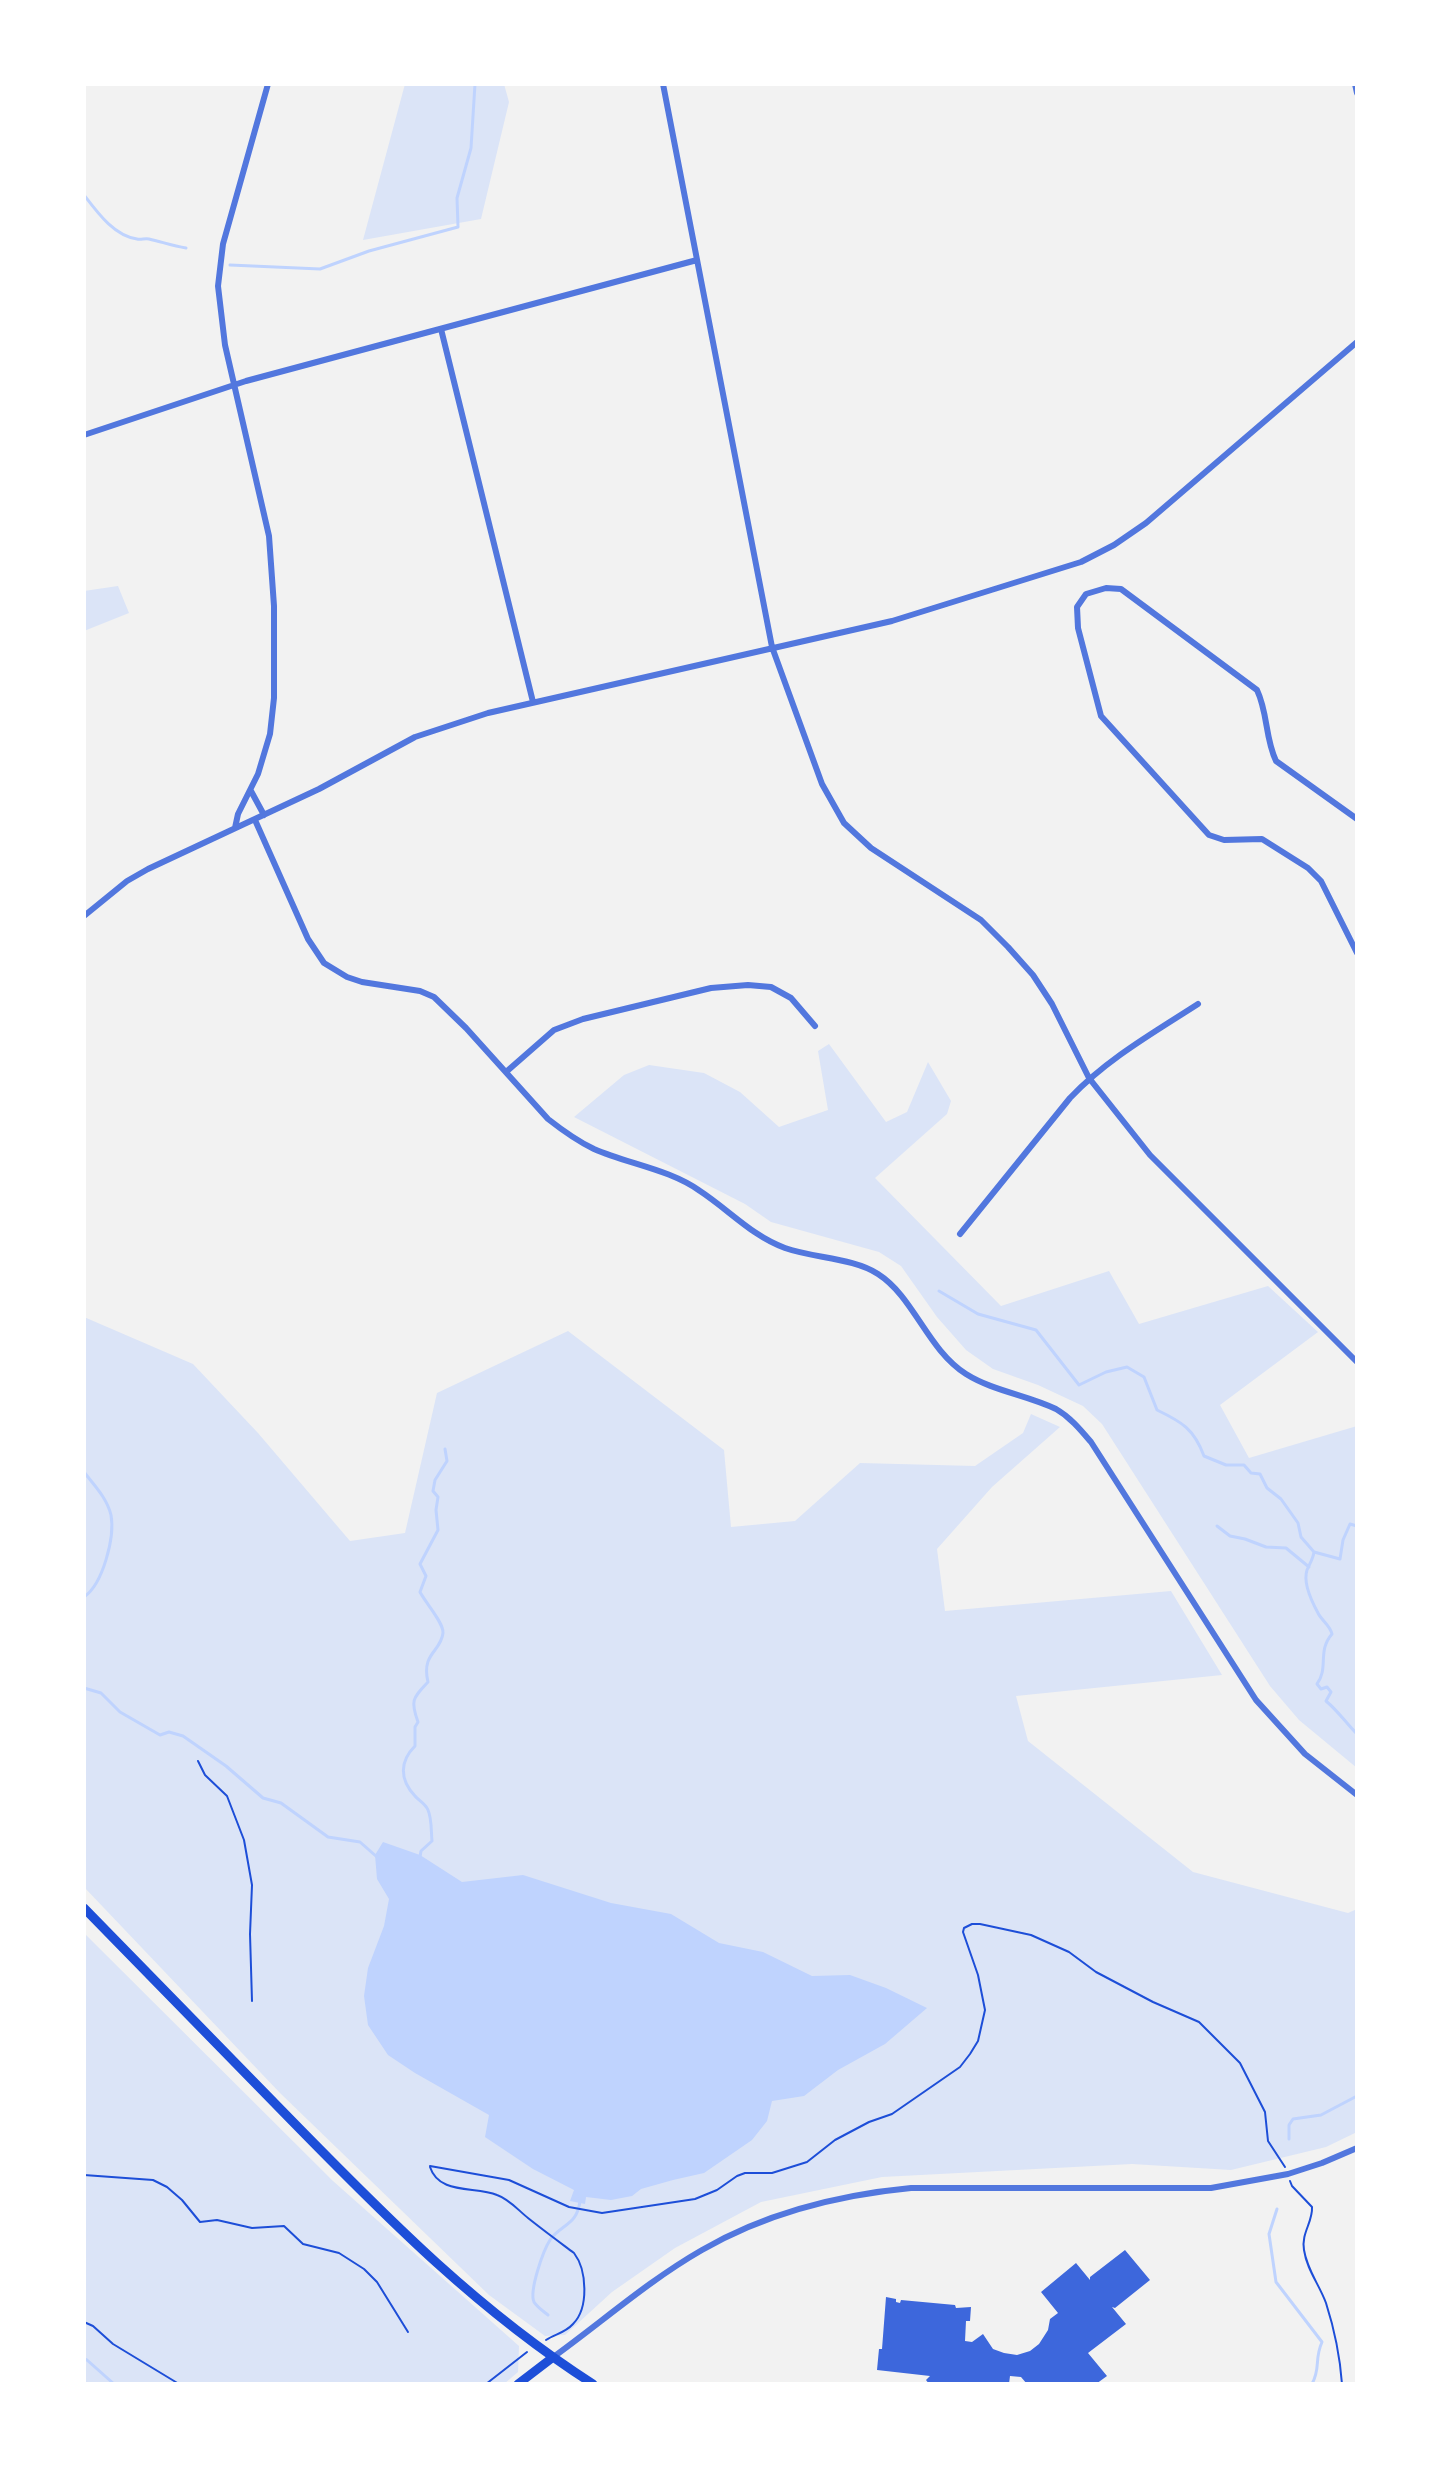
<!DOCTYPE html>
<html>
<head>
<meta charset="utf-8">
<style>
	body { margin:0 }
	#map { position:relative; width:1441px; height:2468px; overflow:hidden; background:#f2f2f2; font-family:Barlow,sans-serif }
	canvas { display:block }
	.frame { position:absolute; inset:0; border:86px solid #fff; pointer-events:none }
</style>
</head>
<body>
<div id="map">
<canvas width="1441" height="2468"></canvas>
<div class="frame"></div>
</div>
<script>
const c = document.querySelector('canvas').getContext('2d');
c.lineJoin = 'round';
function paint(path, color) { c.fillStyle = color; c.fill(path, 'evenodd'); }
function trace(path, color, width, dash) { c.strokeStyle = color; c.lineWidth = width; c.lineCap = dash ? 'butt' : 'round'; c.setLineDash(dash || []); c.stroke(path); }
const green = new Path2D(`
	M405,84H504L509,102L481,219L363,240Z
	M118,586L129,613L84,631V591Z
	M829,1044L886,1122L907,1112L928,1062L951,1101L947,1114L875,1178L1001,1306L1109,1271L1139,1324L1268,1286L1318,1332L1220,1405L1249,1458L1357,1426V1768L1299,1720L1270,1686L1102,1424L1083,1406L1038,1385L993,1369L966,1350L937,1317L901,1266L879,1252L771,1222L745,1204L574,1117L624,1075L649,1065L704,1073L740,1092L779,1127L828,1110L818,1051Z
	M84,1317L193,1364L258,1433L350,1541L405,1533L437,1393L568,1331L724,1450L731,1527L795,1521L860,1463L975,1466L1023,1433L1031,1414L1060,1427L992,1487L937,1549L945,1611L1171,1591L1222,1675L1016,1696L1028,1741L1193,1872L1348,1913L1357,1909V2132L1326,2147L1231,2170L1132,2164L882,2177L761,2202L675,2248L612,2292L565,2335L545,2336L489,2295L280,2093L84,1887Z
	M84,1933L333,2181L519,2346L518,2372L504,2384H84Z`);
const water = new Path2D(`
	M383,1842L420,1855L462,1882L523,1875L611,1903L671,1914L719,1943L763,1952L812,1976L850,1975L886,1988L927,2008L885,2044L838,2070L804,2096L772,2101L767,2121L752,2140L704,2173L673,2180L641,2189L632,2196L611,2200L586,2197L585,2204L570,2201L574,2190L533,2169L485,2137L489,2115L415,2073L388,2055L368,2025L364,1996L368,1968L384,1926L389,1899L377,1879L375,1855Z`);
const stream = new Path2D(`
	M84,195C97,212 114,236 137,239C141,240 145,238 149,239C162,242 173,246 186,248
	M230,265L320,269L369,251L458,227L457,198L471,148L475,84
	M939,1291L978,1314L1036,1330L1079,1385L1106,1372L1127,1367L1144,1377L1157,1410C1182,1422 1194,1429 1204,1456L1226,1465H1244L1251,1473L1260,1474L1267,1488L1281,1499L1298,1523L1301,1537L1314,1552C1313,1559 1310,1563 1307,1570C1303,1582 1312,1602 1318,1613C1322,1621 1330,1625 1332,1634C1317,1651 1329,1668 1317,1684L1321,1689L1327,1687L1331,1692L1326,1701C1339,1712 1346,1723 1357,1734
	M84,1472C94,1485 107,1498 111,1515C115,1537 103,1584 84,1597
	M1217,1526L1230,1536L1245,1539L1266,1547L1286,1548L1309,1567
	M1314,1552L1340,1559L1343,1540L1350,1524L1357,1526
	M84,1688L101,1693L120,1712L160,1735L169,1732L183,1736L226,1766L263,1798L281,1803L328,1837L360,1842L377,1857
	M420,1857L421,1851L432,1841C431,1832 432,1819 428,1810C425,1803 419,1801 415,1796C399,1779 400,1761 415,1746V1727L418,1722C410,1700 413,1698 428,1682C421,1653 441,1652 443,1633C444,1623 425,1602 420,1592L426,1576L420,1564L438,1530L436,1510L438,1497L433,1491L435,1480L447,1461L445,1449
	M1289,2139V2125L1293,2119L1321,2115L1357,2096
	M1277,2209L1269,2234L1276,2282L1322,2342C1314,2360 1321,2367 1312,2384
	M548,2315C543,2311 537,2307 534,2302C529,2291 543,2251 550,2240C561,2224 577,2226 580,2201
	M84,2359L87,2360L114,2384`);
const building = new Path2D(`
	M1125,2250L1150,2280L1115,2308L1112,2307L1126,2324L1088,2353L1107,2376L1096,2384H1027L1021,2377L1010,2376L1009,2384H929L926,2380L930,2376L877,2370L879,2349H882L886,2297L896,2299V2302L900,2303L901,2300L955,2305L956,2308L971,2307L970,2321H966L965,2341L972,2342L983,2334L993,2349L1004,2353L1017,2355L1030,2351L1039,2344L1048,2330L1050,2319L1058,2313L1041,2292L1076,2263L1090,2280V2277Z`);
const path = new Path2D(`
	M198,1761L205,1775L227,1796L244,1840L252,1885L250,1934L252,2001
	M430,2166L509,2180L569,2207L602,2213L695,2199L717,2190L737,2176L745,2173H772L807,2162L835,2140L869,2122L892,2114L960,2067L970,2054L978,2041L985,2010L978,1975L963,1932L964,1928L972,1924H980L1031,1935L1069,1952L1096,1972L1153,2002L1199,2022L1240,2063L1265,2112L1268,2141L1285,2167
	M430,2167C439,2195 475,2186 497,2195C509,2199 518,2210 528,2218C543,2230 558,2241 574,2253C587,2270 589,2308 573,2324C565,2333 555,2334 546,2340
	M84,2175L153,2180L167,2187L182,2200L200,2222L217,2220L252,2228L284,2226L303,2244L339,2253L364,2269L377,2282L408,2332
	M1290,2181L1292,2186L1312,2207C1313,2222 1301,2233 1304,2250C1307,2270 1319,2284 1326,2303C1334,2328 1340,2357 1342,2384
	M84,2322L93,2326L113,2344L179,2384
	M486,2384L527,2352`);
const minor = new Path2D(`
	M663,84L772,647L822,784L844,823L871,848L981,920L1008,947L1033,975L1052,1004L1089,1078L1150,1155L1357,1362
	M1355,84L1357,93
	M441,329L533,702
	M84,435L246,381L697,260
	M251,791L264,815
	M1357,819L1276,761C1265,738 1268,713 1257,690L1121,589L1106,588L1086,594L1077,607L1078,628L1101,716L1209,835L1224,840L1262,839L1308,868L1321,881L1357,953
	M255,820L308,939L324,963L347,977L362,982L420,991L434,997L466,1028L548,1119C562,1130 577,1141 594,1149C628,1164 669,1169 700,1191C729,1210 752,1236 785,1248C813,1258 854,1258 878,1274C914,1297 927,1349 966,1374C993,1391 1027,1395 1056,1409C1070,1417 1080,1429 1091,1442L1256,1700L1305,1754L1357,1795
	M235,828L238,814L258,774L270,734L274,698V606L269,536L225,345L218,286L223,244L268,84
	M84,916L127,881L148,869L319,789L415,737L488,713L892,621L1081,562L1114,545L1146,523L1357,342
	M506,1072L554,1030L583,1019L711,988L748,985L771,987L791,998L815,1026
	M960,1234L1070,1098C1107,1059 1153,1033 1198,1004
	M552,2358C602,2322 648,2281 702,2250C766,2213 837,2195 911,2188H1211L1288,2174L1322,2163L1357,2148`);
const secondary = new Path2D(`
	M84,1908C155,1980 225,2053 296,2125C390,2221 479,2311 593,2384
	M518,2384L552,2358`);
paint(green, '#dbe4f7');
paint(water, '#bfd3fe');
trace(stream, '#bfd3fe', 3);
paint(building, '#3d67dc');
trace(path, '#1d4ed8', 2);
trace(minor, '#5277de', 6);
trace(secondary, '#1d4ed8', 9);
</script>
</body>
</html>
